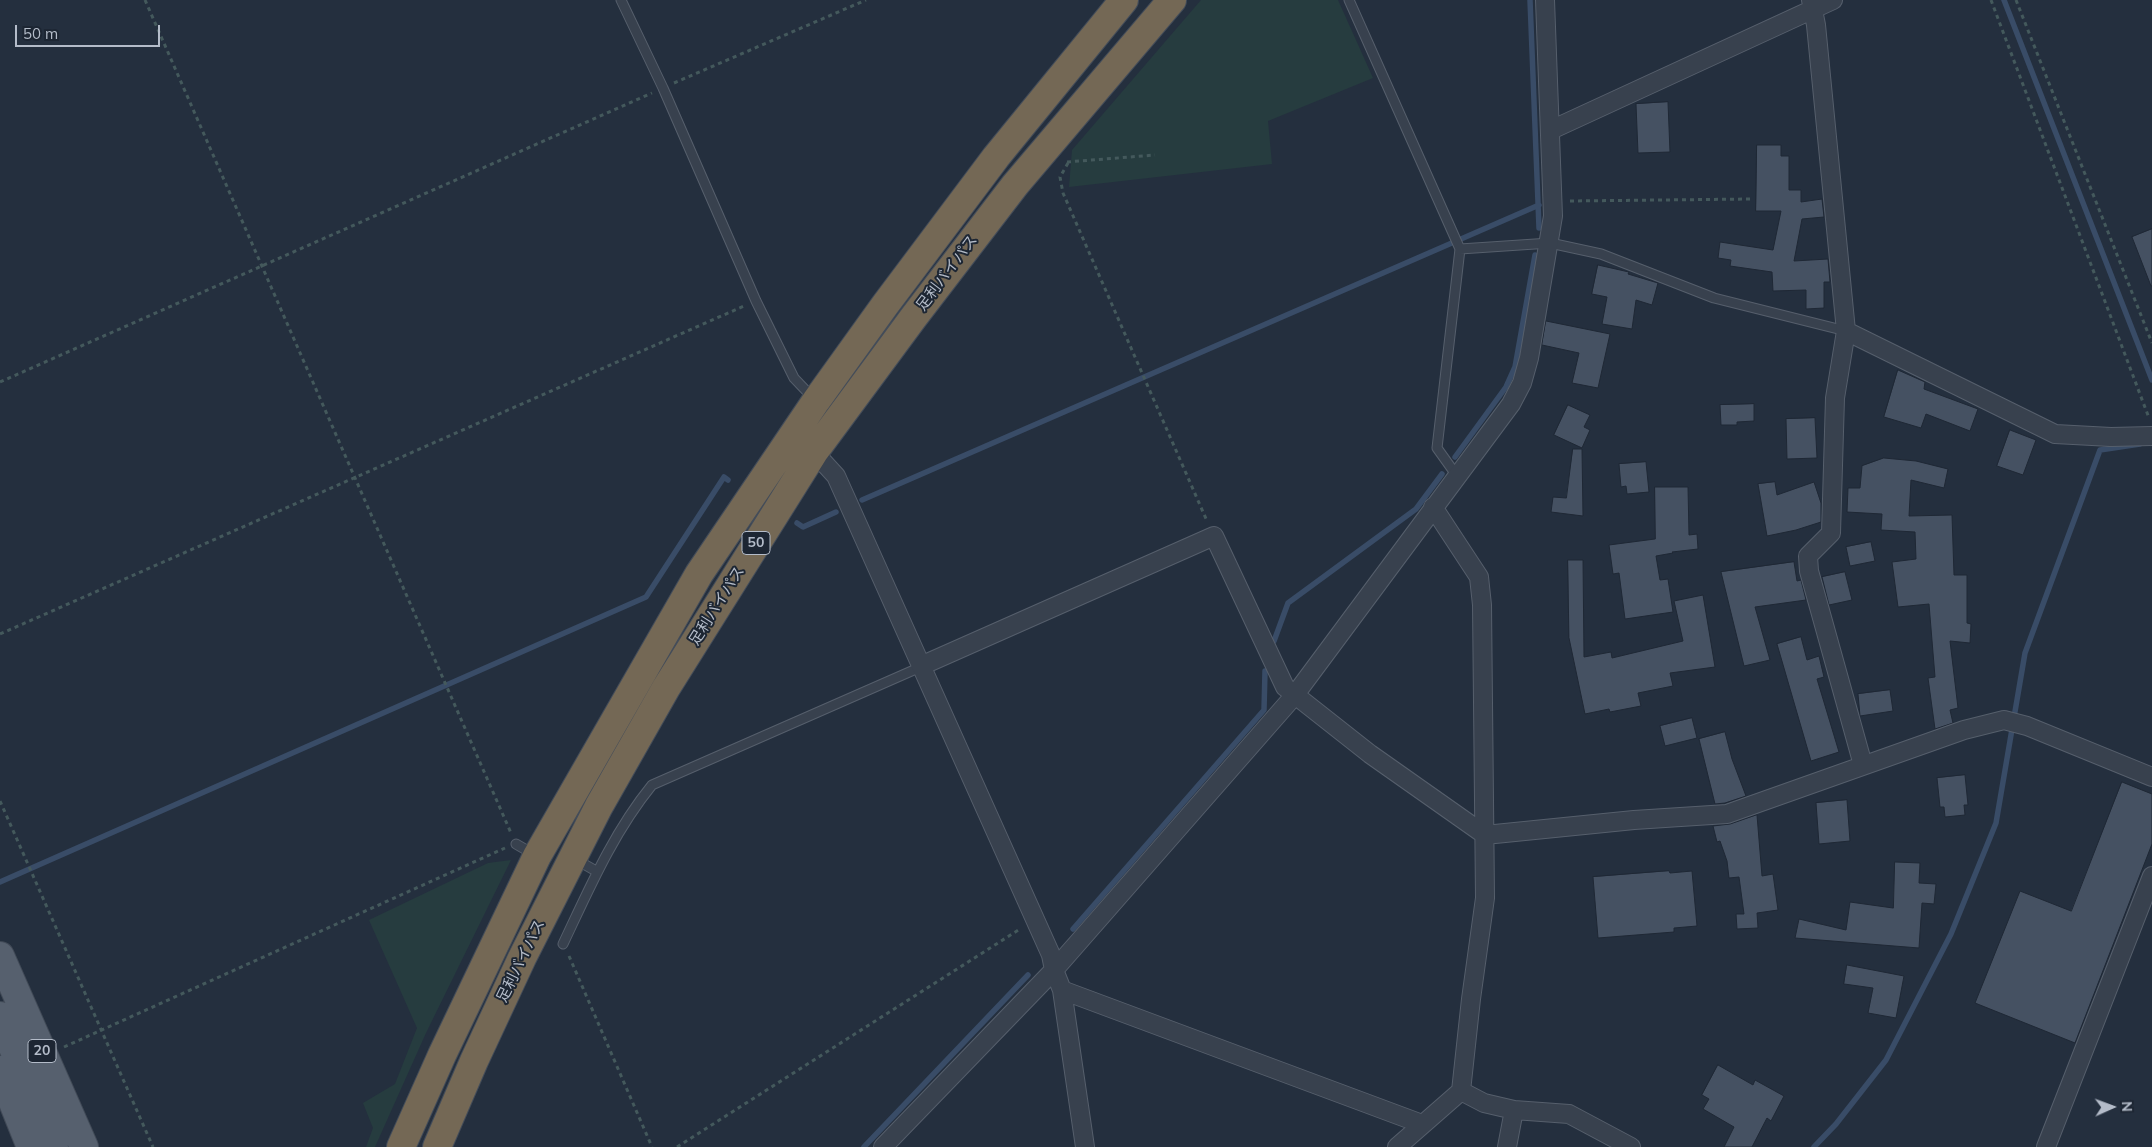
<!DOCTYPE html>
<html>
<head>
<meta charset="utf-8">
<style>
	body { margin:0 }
	#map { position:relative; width:2152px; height:1147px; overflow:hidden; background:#242f3e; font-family:Mulish,sans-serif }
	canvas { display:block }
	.north { position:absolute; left:2087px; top:1082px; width:50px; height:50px; -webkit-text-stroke:4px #1d2633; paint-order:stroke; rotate:88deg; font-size:14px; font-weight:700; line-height:20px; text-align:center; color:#b4bcc9 }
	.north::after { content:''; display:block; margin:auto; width:18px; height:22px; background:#b4bcc9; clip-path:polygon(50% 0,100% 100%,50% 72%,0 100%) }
	.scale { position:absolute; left:15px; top:25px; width:145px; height:22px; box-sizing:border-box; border:2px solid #b4bcc9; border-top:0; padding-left:6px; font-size:15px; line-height:18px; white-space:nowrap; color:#b4bcc9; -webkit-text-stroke:4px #1d2633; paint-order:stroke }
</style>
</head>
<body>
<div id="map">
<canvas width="2152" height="1147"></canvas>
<div class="north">N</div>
<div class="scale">50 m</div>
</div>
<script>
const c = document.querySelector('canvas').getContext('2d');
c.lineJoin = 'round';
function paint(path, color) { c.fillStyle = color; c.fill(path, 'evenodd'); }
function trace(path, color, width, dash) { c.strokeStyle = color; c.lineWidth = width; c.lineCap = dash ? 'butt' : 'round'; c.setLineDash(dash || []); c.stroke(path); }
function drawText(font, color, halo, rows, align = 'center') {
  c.font = font + ' Mulish,"Noto Sans JP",sans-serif'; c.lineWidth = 4; c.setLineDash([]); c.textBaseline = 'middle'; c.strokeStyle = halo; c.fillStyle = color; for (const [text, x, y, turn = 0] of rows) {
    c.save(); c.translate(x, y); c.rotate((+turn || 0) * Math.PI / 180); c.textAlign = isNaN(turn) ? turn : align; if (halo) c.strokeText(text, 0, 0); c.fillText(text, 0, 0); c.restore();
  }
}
const green = new Path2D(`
	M1201,0H1338L1373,78L1268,121L1272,164L1069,187L1072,150Z
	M511,860L426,1033L375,1147H366L373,1128L363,1103L395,1084L417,1028L369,920L488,863Z`);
const stream = new Path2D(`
	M1530,0L1539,228
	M2004,0L2152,380
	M1455,457L1506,387L1515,367L1535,255
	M862,500L1539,205
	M797,523L803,527L836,512
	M1274,641L1288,603L1416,509L1442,474
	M0,882L646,597L724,477L728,480
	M1073,929L1264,710L1265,671
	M864,1147L1028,975
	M1814,1147L1836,1124L1886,1060L1951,934L1996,823L2025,653L2100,450L2140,444`);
const building = new Path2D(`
	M1668,102L1670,152L1638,153L1636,104Z
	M1757,145H1781V156H1789V190H1801V202L1822,199L1824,217L1802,219L1794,261L1828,259L1830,282H1824V308L1806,309V290L1773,291L1772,272L1730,266L1731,260L1718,258L1720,242L1773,250L1781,211H1756Z
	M2152,229V286H2151L2132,237Z
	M1598,265L1629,272L1628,274L1658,283L1652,305L1636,300L1632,329L1602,324L1607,297L1592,294Z
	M1546,321L1610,334L1598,388L1572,383L1579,353L1542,345Z
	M1898,370L1925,382L1924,389L1978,409L1970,431L1926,414L1921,428L1884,417Z
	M1754,404V421L1737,422V425H1721L1720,405Z
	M1568,405L1590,415L1584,427L1590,430L1582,448L1554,435Z
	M1815,418L1817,458L1787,459L1786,419Z
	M2010,430L2036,440L2023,475L1997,466Z
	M1573,449H1582L1583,516L1551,512L1553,497L1566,498Z
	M1884,458L1916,461L1948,469L1944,488L1911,480L1909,516L1952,515L1954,575H1967V623L1971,624L1970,643L1950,641L1958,708L1950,710L1953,723L1935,729L1928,678L1935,677L1929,604L1898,607L1892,562L1916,559L1915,532L1881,530L1882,514L1847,512L1848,488H1860L1862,466Z
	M1646,462L1649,492L1627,494L1626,486L1621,487L1619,464Z
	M1775,482L1777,495L1814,482L1821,503V522L1796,530L1767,536L1758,484Z
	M1655,487H1688L1689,535L1697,534L1698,549L1672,552L1673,553L1656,556L1660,580L1668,579L1673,612L1625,619L1619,573L1613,574L1609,545L1655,539Z
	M1871,542L1875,561L1850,566L1846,547Z
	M1568,560H1583L1584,657L1611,652L1612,658L1683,641L1674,601L1703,595L1715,667L1670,673L1673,686L1638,693L1641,706L1610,712L1609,709L1585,714L1569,638Z
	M1794,562L1797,581L1801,580L1806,600L1755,607L1770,660L1744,666L1721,572Z
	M1845,572L1852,600L1829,605L1822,577Z
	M1801,637L1807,660L1819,656L1824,677L1817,679L1839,752L1811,761L1777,644Z
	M1890,690L1893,711L1860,716L1858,694Z
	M1692,718L1697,738L1665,746L1660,726Z
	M1725,732L1732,759L1746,796L1725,803L1715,804L1699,739Z
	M1965,775L1968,805H1964L1965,815L1945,817L1944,807H1940L1937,778Z
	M2122,782L2152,794V844L2075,1043L1975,1003L2020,891L2071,911Z
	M1847,800L1850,841L1819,844L1816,803Z
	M1757,815L1762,876L1773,874L1778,910L1757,913L1758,928L1737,929L1736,914H1744L1739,877L1729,878L1727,861L1720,841L1717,842L1713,826L1730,824Z
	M1895,862L1920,863L1919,883L1936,884L1934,904L1922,903L1919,948L1795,938L1799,919L1846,930L1850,902L1893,908Z
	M1669,871L1670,873L1692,871L1697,926L1674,928V932L1598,938L1593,877Z
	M1847,965L1904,976L1896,1018L1868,1013L1873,988L1844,984Z
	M1718,1065L1753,1085L1755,1080L1784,1096L1771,1121L1767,1118L1752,1147H1724L1734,1127L1703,1109L1709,1099L1702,1095Z`);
const path = new Path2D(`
	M145,0L511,833
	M1991,0L2149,418
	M2016,0L2152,343
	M674,83L866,0
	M1067,162L1155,155
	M1068,163L1060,177L1063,193L1207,521
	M1570,201L1752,199
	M0,382L652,93
	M0,634L744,306
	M0,801L153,1147
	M569,956L652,1147
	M64,1047L505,848
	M677,1147L1020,929`);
const lane = new Path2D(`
	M621,0L663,88L756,301L794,378L814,399
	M1349,0L1460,249L1437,448L1457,476
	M1460,249L1550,243L1601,254L1714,298L1846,331
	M516,844L535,855
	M575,859L596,871
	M563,944C589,889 613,833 652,785L923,666`);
const street = new Path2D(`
	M1811,0L1816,25L1846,331L1835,398L1831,533L1808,556L1809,571L1863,765
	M1551,130L1833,0
	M1846,331L2055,434L2111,437L2152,436
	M814,452L836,476L1051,955L1054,970L1062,990L1085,1147
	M923,665L1214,536L1285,687L1370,754L1485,835L1634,820L1727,814L1964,730L2004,720L2027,726L2152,777
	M1062,990L1422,1124
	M1461,1091L1484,1103L1514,1110L1507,1147
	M1514,1110L1569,1114L1631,1147
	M883,1147L1054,970L1294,696L1511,404L1522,383L1529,358L1553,216L1545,0
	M1397,1147L1461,1091L1471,999L1485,898L1482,605L1479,577L1433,507
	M2046,1147L2152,876`);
const primary = new Path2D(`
	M0,956L84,1147
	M0,1016L54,1147
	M0,1070L31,1147`);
const highway = new Path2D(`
	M401,1147L442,1055L537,856L699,574L816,401L885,305L996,157L1124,0
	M437,1147L474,1061L522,958L599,806L666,688L814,452L913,318L1015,185L1172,0`);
const shields = [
	[756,543,28],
	[42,1051,28]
];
const shieldNames = [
	["50",756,543],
	["20",42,1051]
];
const streetNames = [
	["足利バイパス",947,273,-53],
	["足利バイパス",717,606,-58],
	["足利バイパス",521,961,-64]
];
paint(green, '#263c3f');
trace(stream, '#394c67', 5.5);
paint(building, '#455162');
trace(building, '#1f2835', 1);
trace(lane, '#565f6c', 11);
trace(street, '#565f6c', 20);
trace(primary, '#414a57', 30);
trace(highway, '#434c59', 30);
trace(path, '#44595c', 3, [4, 4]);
trace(lane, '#38414e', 9);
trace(street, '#38414e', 18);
trace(primary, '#56606e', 28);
trace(highway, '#746855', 28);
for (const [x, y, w] of shields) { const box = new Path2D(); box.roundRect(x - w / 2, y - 11.5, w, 23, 4); c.fillStyle = '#1d2633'; c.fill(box); trace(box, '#b4bcc9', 1); }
drawText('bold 14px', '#b4bcc9', null, shieldNames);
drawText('15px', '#b4bcc9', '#1d2633', streetNames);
</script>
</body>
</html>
